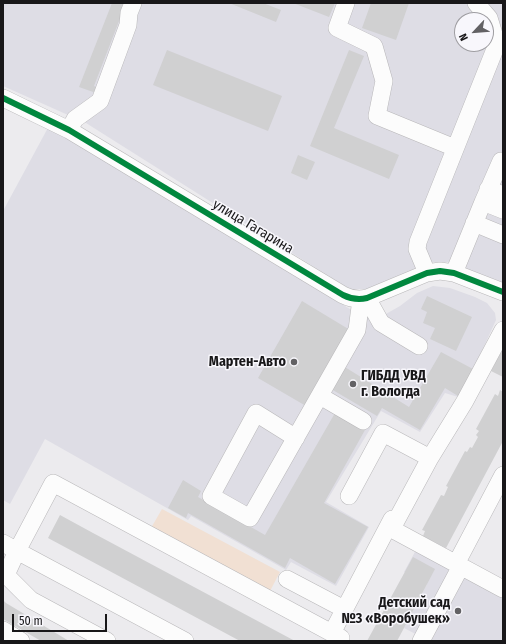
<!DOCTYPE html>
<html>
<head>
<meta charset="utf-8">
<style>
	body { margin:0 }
	#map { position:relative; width:506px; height:644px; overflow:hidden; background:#ecebee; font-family:"Fira Sans Condensed",sans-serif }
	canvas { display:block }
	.frame { position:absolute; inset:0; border:4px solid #181719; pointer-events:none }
	.north { position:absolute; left:454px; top:12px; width:40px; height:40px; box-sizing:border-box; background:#f8f7fc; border:1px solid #9e9da1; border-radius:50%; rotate:244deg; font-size:11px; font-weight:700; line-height:16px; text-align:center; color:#181719 }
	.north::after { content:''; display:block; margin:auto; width:14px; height:18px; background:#626164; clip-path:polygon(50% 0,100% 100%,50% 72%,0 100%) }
	.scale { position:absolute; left:12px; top:614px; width:95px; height:18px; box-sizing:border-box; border:2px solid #181719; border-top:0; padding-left:5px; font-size:12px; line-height:14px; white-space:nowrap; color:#181719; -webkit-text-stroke:3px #f8f7fc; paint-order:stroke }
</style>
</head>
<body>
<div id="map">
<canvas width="506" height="644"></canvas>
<div class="frame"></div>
<div class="north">N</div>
<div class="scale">50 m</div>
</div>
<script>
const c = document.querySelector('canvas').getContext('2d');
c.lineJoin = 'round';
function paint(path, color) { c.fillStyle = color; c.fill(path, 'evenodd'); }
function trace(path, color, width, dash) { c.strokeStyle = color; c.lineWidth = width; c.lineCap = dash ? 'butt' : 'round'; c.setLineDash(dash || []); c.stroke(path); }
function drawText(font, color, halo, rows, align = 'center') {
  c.font = font + ' "Fira Sans Condensed",sans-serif'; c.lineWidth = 3; c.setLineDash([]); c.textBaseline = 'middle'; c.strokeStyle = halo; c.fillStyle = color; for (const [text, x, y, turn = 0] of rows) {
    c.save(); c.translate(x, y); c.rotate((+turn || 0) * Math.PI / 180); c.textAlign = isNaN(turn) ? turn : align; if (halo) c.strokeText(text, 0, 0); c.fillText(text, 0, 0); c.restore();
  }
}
const built = new Path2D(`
	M3,3H503V284L448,262H433L367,289H349L86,123L3,86ZM462,20H486V44H462Z
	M50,124L358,314L377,319L400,306L417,293L433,286L450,288L475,297L487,303L495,313L496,320L476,364L458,397L445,393L420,432L381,411L326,502L369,527L336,586L291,562L286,570L191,516L188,520L45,439L10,504L3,500V211Z
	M416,550L503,594V641H429L404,628L427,584L404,572Z`);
const green = new Path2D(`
	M162,509L280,572L270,591L151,528Z`);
const building = new Path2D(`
	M112,3H126L94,86L98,88L96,93L79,87Z
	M229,3H263L281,10L276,22Z
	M293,3H335L329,17Z
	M371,3H409L396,40L362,28Z
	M167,50L282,96L268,131L153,85Z
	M349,50L364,56L334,128L399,155L389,179L310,146Z
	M298,155L315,162L307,180L291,173Z
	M427,296L472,317L456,351L430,339L435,328L423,323L427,312L421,309Z
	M302,301L350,330L306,406L258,378Z
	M503,348V377L491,371Z
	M441,352L473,369L458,396L445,388L420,430L382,408L377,416L326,386L340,364L409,407Z
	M500,390L503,392V441L446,548L423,536L425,531L422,530L441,495L444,496L448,487L446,486L465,451L467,452L470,447L472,448L478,437L476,435L479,431L476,429L495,394L498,396Z
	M335,413L365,430L324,503L368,527L335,584L290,558L285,568L188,513L186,518L168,508L183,480L201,491L198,497L265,535Z
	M60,515L93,533L295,641H240L48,538Z
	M413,557L435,569L404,628L397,641H367Z
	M3,600L6,603L69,641H41L3,619Z`);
const minor = new Path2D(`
	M346,3L337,28L374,46L384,81L377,116L455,148
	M3,98L69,130L343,295C351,299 359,300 367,298L427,273L440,271L454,273L503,292
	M69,130L75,119L100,101L128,25L129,13L133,3
	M488,189L503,195
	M483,202L503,210
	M474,223L503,235
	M427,273L417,249L418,242L497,44L489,18L476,3
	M454,273L483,202L501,161L503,162
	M367,298L381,323L419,346
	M320,396L363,421
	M296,438L256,413L211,496L250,518L357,330L361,299
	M349,496L383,433L430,458
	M388,527L503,589
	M3,543L17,551L6,575L31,600L107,641
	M456,564L503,475
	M287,579L344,609
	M3,630L21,641
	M332,633L392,519L396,521L430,458L465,401L503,330
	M185,641L17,551L53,483L341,638L339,641
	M421,641L461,566`);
const cycleway = new Path2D(`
	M3,98L69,130L343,295C351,299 359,300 367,298L427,273L440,271L454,273L503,292`);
const markers = [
	[294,362,4,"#626164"],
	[353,384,4,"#626164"],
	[458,611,4,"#626164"]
];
const streetNames = [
	["улица Гагарина",253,227,31]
];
const poiNames = [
	["Мартен-Авто",286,362],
	["ГИБДД УВД",361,376,"left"],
	["г. Вологда",361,392,"left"],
	["Детский сад",450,603],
	["№3 «Воробушек»",450,619]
];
paint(built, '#dedde5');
paint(green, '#f1e0d3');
paint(building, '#d0d0d1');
trace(minor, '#b8b7b9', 18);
trace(minor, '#fcfcfc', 17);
trace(cycleway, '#00873e', 6);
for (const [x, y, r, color] of markers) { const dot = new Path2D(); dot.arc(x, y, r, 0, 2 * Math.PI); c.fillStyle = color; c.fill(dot); trace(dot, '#f8f7fc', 1.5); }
drawText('14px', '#181719', '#f8f7fc', streetNames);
drawText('bold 14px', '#181719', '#f8f7fc', poiNames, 'right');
</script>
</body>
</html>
